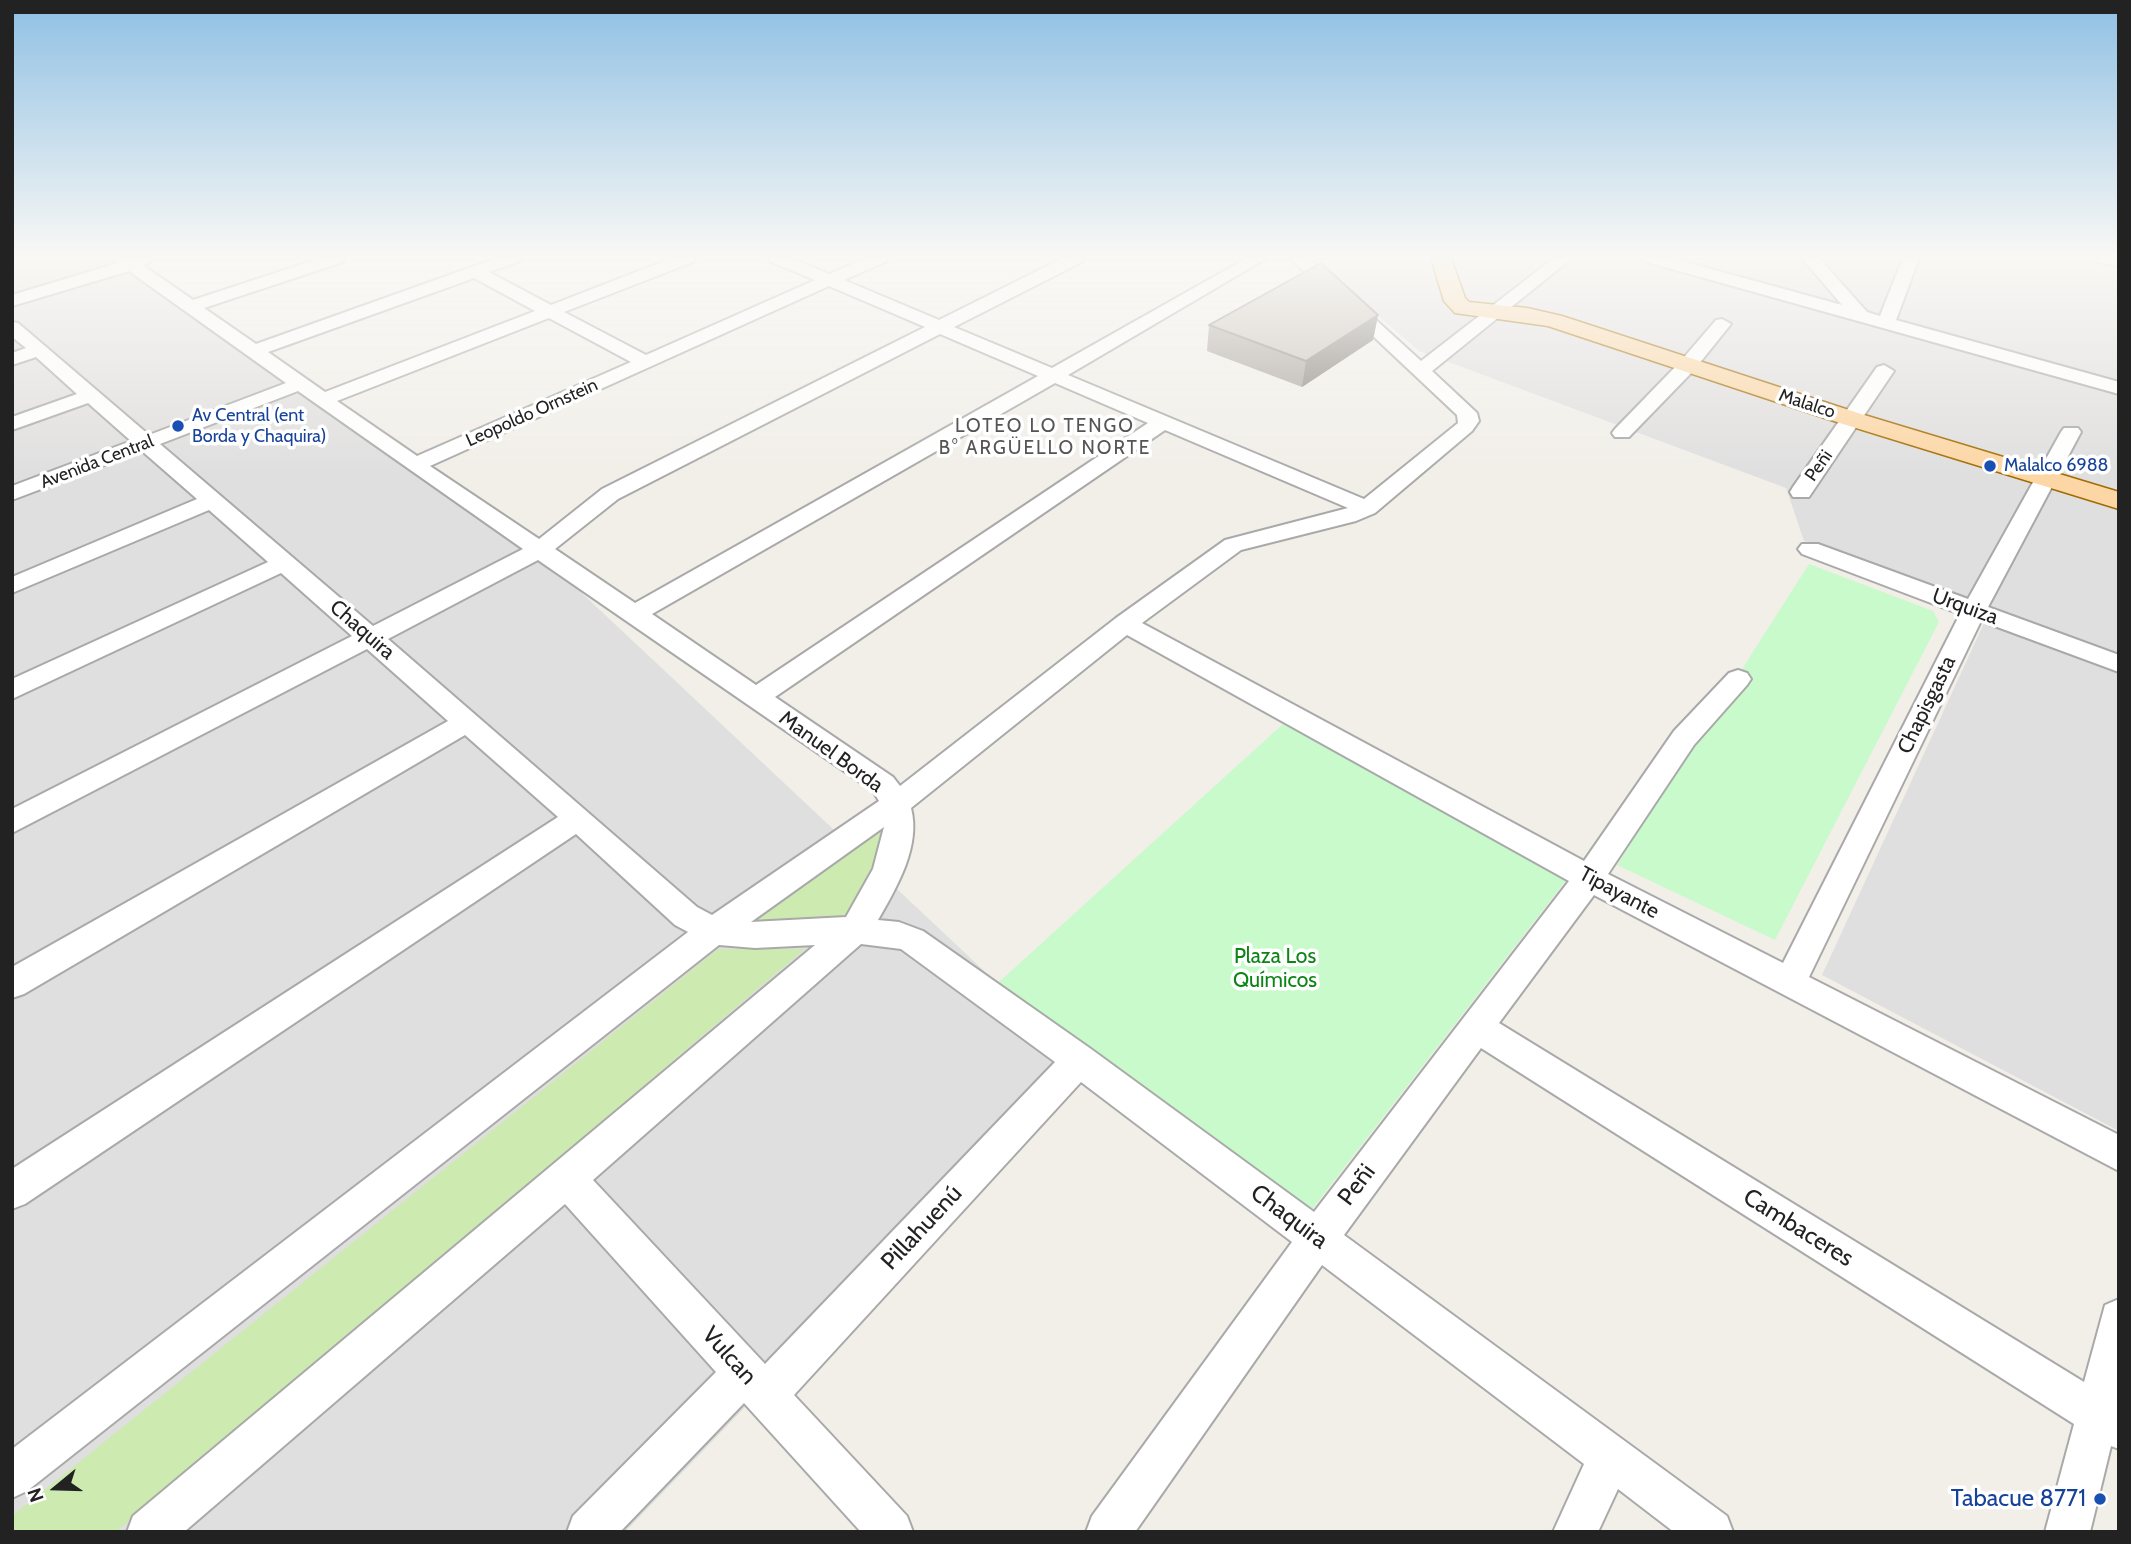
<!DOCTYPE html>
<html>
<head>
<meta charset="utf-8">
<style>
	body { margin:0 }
	#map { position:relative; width:2131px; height:1544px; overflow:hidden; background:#f2efe9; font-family:Cabin,sans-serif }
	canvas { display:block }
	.frame { position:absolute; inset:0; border:14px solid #222; pointer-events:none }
	.north { position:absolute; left:21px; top:1453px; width:70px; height:70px; -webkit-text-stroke:5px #fff; paint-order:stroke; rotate:251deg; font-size:19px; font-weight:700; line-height:28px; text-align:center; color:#222 }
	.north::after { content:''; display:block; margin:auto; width:24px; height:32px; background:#222; clip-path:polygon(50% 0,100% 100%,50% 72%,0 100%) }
</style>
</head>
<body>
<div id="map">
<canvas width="2131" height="1544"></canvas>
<div class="frame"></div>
<div class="north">N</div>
</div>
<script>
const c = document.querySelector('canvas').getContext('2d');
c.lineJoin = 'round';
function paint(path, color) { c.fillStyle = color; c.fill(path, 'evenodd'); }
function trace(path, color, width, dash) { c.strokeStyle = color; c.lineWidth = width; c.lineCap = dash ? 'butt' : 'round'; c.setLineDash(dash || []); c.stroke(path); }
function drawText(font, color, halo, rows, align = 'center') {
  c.font = font + ' Cabin,sans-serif'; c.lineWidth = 7; c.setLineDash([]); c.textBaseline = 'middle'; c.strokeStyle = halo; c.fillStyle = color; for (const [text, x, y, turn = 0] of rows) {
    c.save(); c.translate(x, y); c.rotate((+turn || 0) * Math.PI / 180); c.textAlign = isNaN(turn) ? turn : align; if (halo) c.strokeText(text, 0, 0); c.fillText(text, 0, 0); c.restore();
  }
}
const residential = new Path2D(`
	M12,258H122L536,550L1079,1060L625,1532H12Z
	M1312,258H2119V1131L1822,975L1991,608L1804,541L1786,488L1419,351Z`);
const grass = new Path2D(`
	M890,824L885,855L850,925H737Z
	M718,949H805L116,1532H12V1516Z`);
const park = new Path2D(`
	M1809,564L1933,611L1939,622L1775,940L1617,865Z
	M1283,724L1567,879L1306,1217L999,982Z`);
const minor = new Path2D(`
	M114,258H149L151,261L144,266L193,300L321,258H345L343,262L204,308L256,344L497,258H520L518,262L489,272L551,305L672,258H695L693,262L564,312L646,355L815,280L771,262L769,258H791L829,274L866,258H887L885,262L844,280L939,320L1063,258H1084L1082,262L954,327L1052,368L1247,258H1267L1068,375L1364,499L1458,423L1457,415L1290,258H1308L1421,361L1554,258H1572L1432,371L1477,413L1479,421L1472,431L1375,513L1356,521L1241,550L1142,623L1584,861L1674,731L1729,673L1738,670L1747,673L1751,679L1747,685L1694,745L1608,874L1783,963L1960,614L1802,554L1798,549L1802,544H1818L1968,599L2061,432L2064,428H2078L2081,432L1988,607L2119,655V672L1981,621L1809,977L2119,1135V1171L1594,895L1499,1023L2084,1382L2105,1305L2119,1299V1449L2111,1446L2090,1532H2045L2074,1424L1481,1048L1344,1235L1727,1516L1733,1532H1674L1618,1489L1598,1532H1553L1584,1464L1322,1265L1135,1532H1086L1092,1516L1292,1242L1081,1082L794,1395L907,1516L913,1532H861L744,1403L620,1532H567L573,1516L716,1372L565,1204L184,1532H127L133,1516L815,945L755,948L719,945L27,1491L12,1498V1449L688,932L675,925L576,834L25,1204L12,1209V1169L558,817L465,735L24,994L12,998V967L448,721L367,649L12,833V809L352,636L281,573L12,699V679L268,562L209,510L12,593V577L197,499L142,451L12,500V486L131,441L88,403L12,430V417L77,394L36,357L12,365V353L26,348L12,337V322L18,323L149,435L286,383L129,271L12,306V295L118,263ZM474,278L535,311L325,392L268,352ZM829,286L925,327L602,489L539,539L430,466ZM549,318L631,362L417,456L337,401ZM940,334L1038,376L635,603L555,549L618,499ZM1055,383L1148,423L756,685L652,614ZM298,391L523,549L373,626L160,444ZM1165,430L1348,508L1225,540L1116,618L900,786L893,777L775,697ZM538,560L873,791L879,801L712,915L697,907L388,639ZM1127,635L1569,881L1314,1212L1091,1049L923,931L899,922L878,920C897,887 921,846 911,808ZM884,827L873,869L846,917L751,922ZM861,944L901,949L1055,1062L765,1364L593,1180Z
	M1645,258H1671L1842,305L1802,258H1819L1867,312L1880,316L1903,258H1919L1896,320L2119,382V394L1647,262Z
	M2096,258H2119V266L2098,262Z
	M1722,319L1731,324L1694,370L1629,437H1615L1612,433L1615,429L1680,362L1716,320Z
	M1884,365L1894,371L1809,497H1793L1790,492L1793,487L1877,367Z`);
const major = new Path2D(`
	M1431,258H1451L1465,298L1469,302L1527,308L1562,316L1861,414L2119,492V509L1843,424L1548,326L1455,313L1444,301Z`);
const wall = new Path2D(`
	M1378,315L1373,340L1302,387L1207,351L1209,325Z`);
const shadedWall = new Path2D(`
	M1378,315L1373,340L1302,387L1306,361Z`);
const building = new Path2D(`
	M1321,263L1378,315L1306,361L1209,325Z`);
const markers = [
	[178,426,7,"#1a4fb4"],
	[1990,466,7,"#1a4fb4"],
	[2100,1499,7,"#1a4fb4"]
];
const farStreetnames = [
	["Malalco",1807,404,18],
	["Leopoldo Ornstein",532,413,-24],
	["Avenida Central",97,462,-21],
	["Peñi",1819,466,-55]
];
const farTransitnames = [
	["Av Central (ent",192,416],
	["Borda y Chaquira)",192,437],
	["Malalco 6988",2004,466]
];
const farNeighbourhoodnames = [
	["LOTEO LO TENGO",1045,426],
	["B° ARGÜELLO NORTE",1045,448]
];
const streetNames = [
	["Urquiza",1965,607,20],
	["Chaquira",362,630,41],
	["Chapisgasta",1927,705,-64],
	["Manuel Borda",831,752,36],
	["Tipayante",1619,893,28]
];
const parkNames = [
	["Plaza Los",1275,957],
	["Químicos",1275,981]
];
const nearStreetnames = [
	["Peñi",1357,1185,-53],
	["Chaquira",1289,1217,37],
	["Pillahuenú",922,1228,-47],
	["Cambaceres",1798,1228,32],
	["Vulcan",729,1356,48]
];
const nearTransitnames = [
	["Tabacue 8771",2086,1499]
];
paint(residential, '#e0dfdf');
paint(grass, '#cdebb0');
paint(park, '#c8facc');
trace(minor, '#a9a9a9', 4);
trace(major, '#a06b00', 3);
paint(minor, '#fff');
paint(major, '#fcd6a4');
paint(wall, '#aba49e');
paint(shadedWall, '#8b8681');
paint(building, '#c7bfb8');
trace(building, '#8b8681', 2);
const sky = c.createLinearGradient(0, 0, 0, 474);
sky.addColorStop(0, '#8fc0e4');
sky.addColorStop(0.54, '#f9f8f5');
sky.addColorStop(1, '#f9f8f500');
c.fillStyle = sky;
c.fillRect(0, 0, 2131, 474);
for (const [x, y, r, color] of markers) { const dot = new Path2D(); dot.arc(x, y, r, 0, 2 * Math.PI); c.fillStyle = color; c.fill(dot); trace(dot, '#fff', 2.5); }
drawText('18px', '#222', '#fff', farStreetnames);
drawText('18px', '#164399', '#fff', farTransitnames, 'left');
c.letterSpacing = '2px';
drawText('19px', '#555', '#fff', farNeighbourhoodnames);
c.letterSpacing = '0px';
drawText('21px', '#222', '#fff', streetNames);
drawText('21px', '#0c8416', '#fff', parkNames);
drawText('24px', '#222', '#fff', nearStreetnames);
drawText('24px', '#164399', '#fff', nearTransitnames, 'right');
</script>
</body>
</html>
